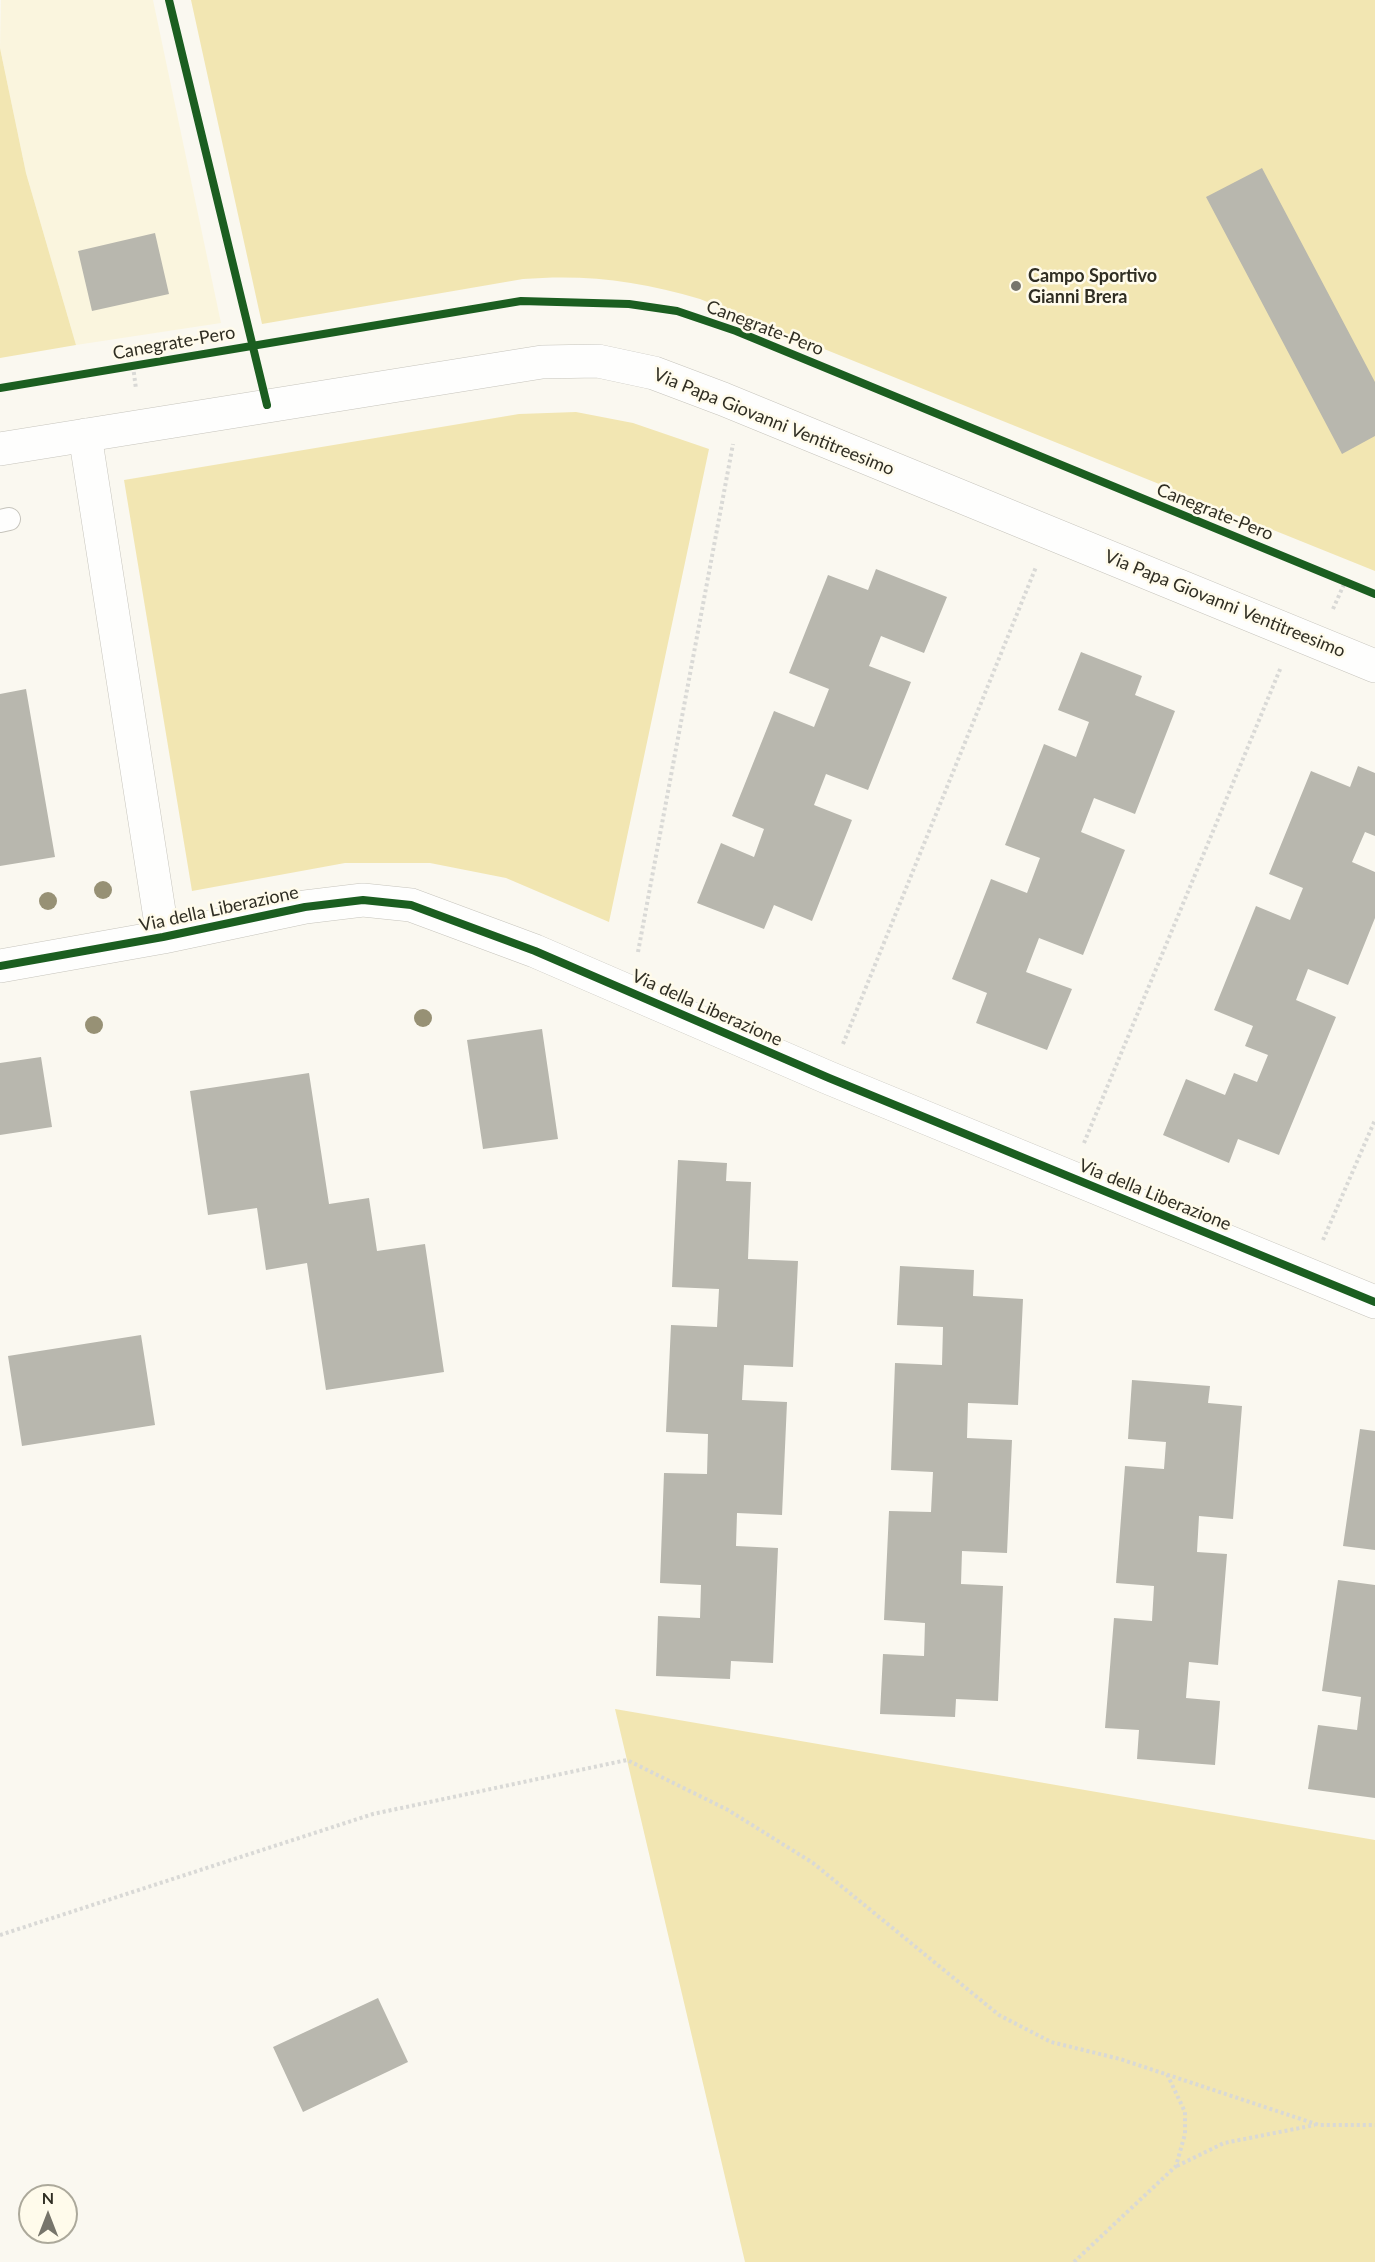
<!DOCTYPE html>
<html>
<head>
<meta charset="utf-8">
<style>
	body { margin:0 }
	#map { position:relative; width:1375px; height:2262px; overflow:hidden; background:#faf8f0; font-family:Lato,sans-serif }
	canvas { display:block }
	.north { position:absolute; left:18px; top:2184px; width:60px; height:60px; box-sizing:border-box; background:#fffbeb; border:2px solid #aca99b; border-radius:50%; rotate:0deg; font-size:16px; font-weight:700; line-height:24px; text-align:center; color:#302e23 }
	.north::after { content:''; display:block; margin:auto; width:21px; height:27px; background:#77756b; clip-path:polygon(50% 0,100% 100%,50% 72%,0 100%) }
</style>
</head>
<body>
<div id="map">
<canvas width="1375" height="2262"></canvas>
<div class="north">N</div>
</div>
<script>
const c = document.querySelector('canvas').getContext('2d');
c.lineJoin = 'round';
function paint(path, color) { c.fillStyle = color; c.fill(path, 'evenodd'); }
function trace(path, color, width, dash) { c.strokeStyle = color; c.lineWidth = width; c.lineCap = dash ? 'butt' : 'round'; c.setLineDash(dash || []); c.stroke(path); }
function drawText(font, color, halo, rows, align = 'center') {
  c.font = font + ' Lato,sans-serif'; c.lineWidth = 5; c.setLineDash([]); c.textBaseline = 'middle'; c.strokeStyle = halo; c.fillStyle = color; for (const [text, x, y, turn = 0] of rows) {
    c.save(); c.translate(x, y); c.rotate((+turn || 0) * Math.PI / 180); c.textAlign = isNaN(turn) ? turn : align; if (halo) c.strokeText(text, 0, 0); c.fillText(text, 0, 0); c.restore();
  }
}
const built = new Path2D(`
	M1,0H153L221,323L76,345L26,173L0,48Z`);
const green = new Path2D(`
	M191,0H1375V571L700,299C640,281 586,274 523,279L262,324Z
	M0,48L26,173L76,345L0,358Z
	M576,412L633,423L709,449L609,922L506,878L430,863H345L192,891L124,480L519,414Z
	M615,1709L1375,1840V2262H745Z`);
const building = new Path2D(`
	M1262,168L1375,382V436L1342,454L1206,197Z
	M155,233L169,294L92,311L78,251Z
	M876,569L947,597L924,653L881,636L869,666L911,682L868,790L826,774L814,805L852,820L812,921L774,905L764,929L697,903L721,843L754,857L764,829L732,816L774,711L814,727L829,689L789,673L828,575L868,590Z
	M1081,652L1142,676L1135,695L1175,711L1135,814L1094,798L1081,832L1125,850L1083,955L1039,938L1026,972L1072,989L1047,1050L976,1023L987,993L952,979L991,879L1027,893L1040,858L1005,845L1044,744L1076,757L1089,722L1058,710Z
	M26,689L55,857L0,866V694Z
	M1358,766L1375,773V836L1365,832L1352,862L1375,872V918L1348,985L1308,969L1296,1000L1336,1017L1279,1155L1238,1139L1229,1163L1163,1135L1186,1079L1225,1095L1234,1073L1257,1082L1268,1055L1245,1046L1253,1026L1214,1010L1256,906L1290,920L1303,888L1269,874L1311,771L1350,787Z
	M542,1029L558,1139L483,1149L467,1040Z
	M41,1057L52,1127L0,1135V1063Z
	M309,1073L329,1204L369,1198L377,1251L425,1244L444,1372L326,1390L307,1263L266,1270L257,1208L208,1215L190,1091Z
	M678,1160L727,1163L726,1181L751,1182L748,1259L798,1261L793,1367L744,1365L742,1400L787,1402L782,1515L737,1513L736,1546L778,1548L773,1663L731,1661L730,1679L656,1676L658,1616L700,1618L701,1585L660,1583L664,1473L707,1474L708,1434L666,1432L671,1325L717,1327L719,1289L672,1287Z
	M900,1266L974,1270L973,1296L1023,1299L1018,1405L968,1403L967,1438L1012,1440L1007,1553L962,1551L961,1584L1003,1586L998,1701L956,1699L955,1717L880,1714L883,1654L924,1656L925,1623L884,1620L889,1511L931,1512L933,1472L891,1470L895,1363L942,1365L943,1327L897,1325Z
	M141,1335L155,1425L22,1446L8,1356Z
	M1132,1380L1210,1386L1208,1403L1242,1406L1233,1519L1199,1516L1197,1552L1227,1554L1218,1665L1189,1662L1186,1698L1220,1701L1215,1765L1137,1759L1139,1730L1105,1728L1114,1618L1152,1621L1154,1586L1116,1583L1125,1466L1164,1469L1166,1442L1128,1439Z
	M1360,1429L1375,1431V1550L1343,1546Z
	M1338,1580L1375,1585V1798L1308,1789L1318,1725L1357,1730L1361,1697L1322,1691Z
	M378,1998L408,2062L303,2112L273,2047Z`);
const path = new Path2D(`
	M133,366L136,389
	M1333,609L1345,582
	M638,952L733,444
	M843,1044L1036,567
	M1084,1143L1281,667
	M1323,1240L1375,1120
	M0,1935L373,1814L627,1760L728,1810L813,1863L999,2015L1051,2042L1120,2059L1319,2125H1375
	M1177,2166L1224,2143L1315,2125
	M1074,2262L1176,2166L1185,2134V2112L1167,2074`);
const lane = new Path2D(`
	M0,521L9,519`);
const street = new Path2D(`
	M85,435L163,937
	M0,449L542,362L598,361L654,373L723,399L1375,666
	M0,966L163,937L305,907L363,900L411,905L535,951L829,1078L1375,1302`);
const cycleway = new Path2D(`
	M169,0L267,405
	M0,388L521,301L629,304L677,311L736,331L1375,594
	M0,966L163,937L305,907L363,900L411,905L535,951L829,1078L1375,1302`);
const trees = [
	[103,890],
	[48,901],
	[423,1018],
	[94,1025]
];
const markers = [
	[1016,286,6,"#77756b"]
];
const poiNames = [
	["Campo Sportivo",1028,276],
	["Gianni Brera",1028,297]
];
const streetNames = [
	["Canegrate-Pero",765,328,21],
	["Canegrate-Pero",174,343,-10],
	["Via Papa Giovanni Ventitreesimo",774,422,22],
	["Canegrate-Pero",1215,512,22],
	["Via Papa Giovanni Ventitreesimo",1225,604,22],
	["Via della Liberazione",219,909,-12],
	["Via della Liberazione",707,1008,24],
	["Via della Liberazione",1155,1195,22]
];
paint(built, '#faf5de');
paint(green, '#f2e6b2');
paint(building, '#b8b7ae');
trace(lane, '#c6c4bc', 24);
trace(street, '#c6c4bc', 34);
trace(path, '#d9d9d6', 4, [3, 3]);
trace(lane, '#fefefd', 22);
trace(street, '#fefefd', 33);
trace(cycleway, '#1b5e20', 8);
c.fillStyle = '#979175';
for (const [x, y] of trees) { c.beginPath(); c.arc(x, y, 9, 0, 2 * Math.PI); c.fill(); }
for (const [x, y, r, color] of markers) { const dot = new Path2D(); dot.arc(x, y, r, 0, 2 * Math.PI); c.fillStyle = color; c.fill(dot); trace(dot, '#fffbeb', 2); }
drawText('bold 18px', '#302e23', '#fffbeb', poiNames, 'left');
drawText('18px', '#302e23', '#fffbeb', streetNames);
</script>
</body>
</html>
